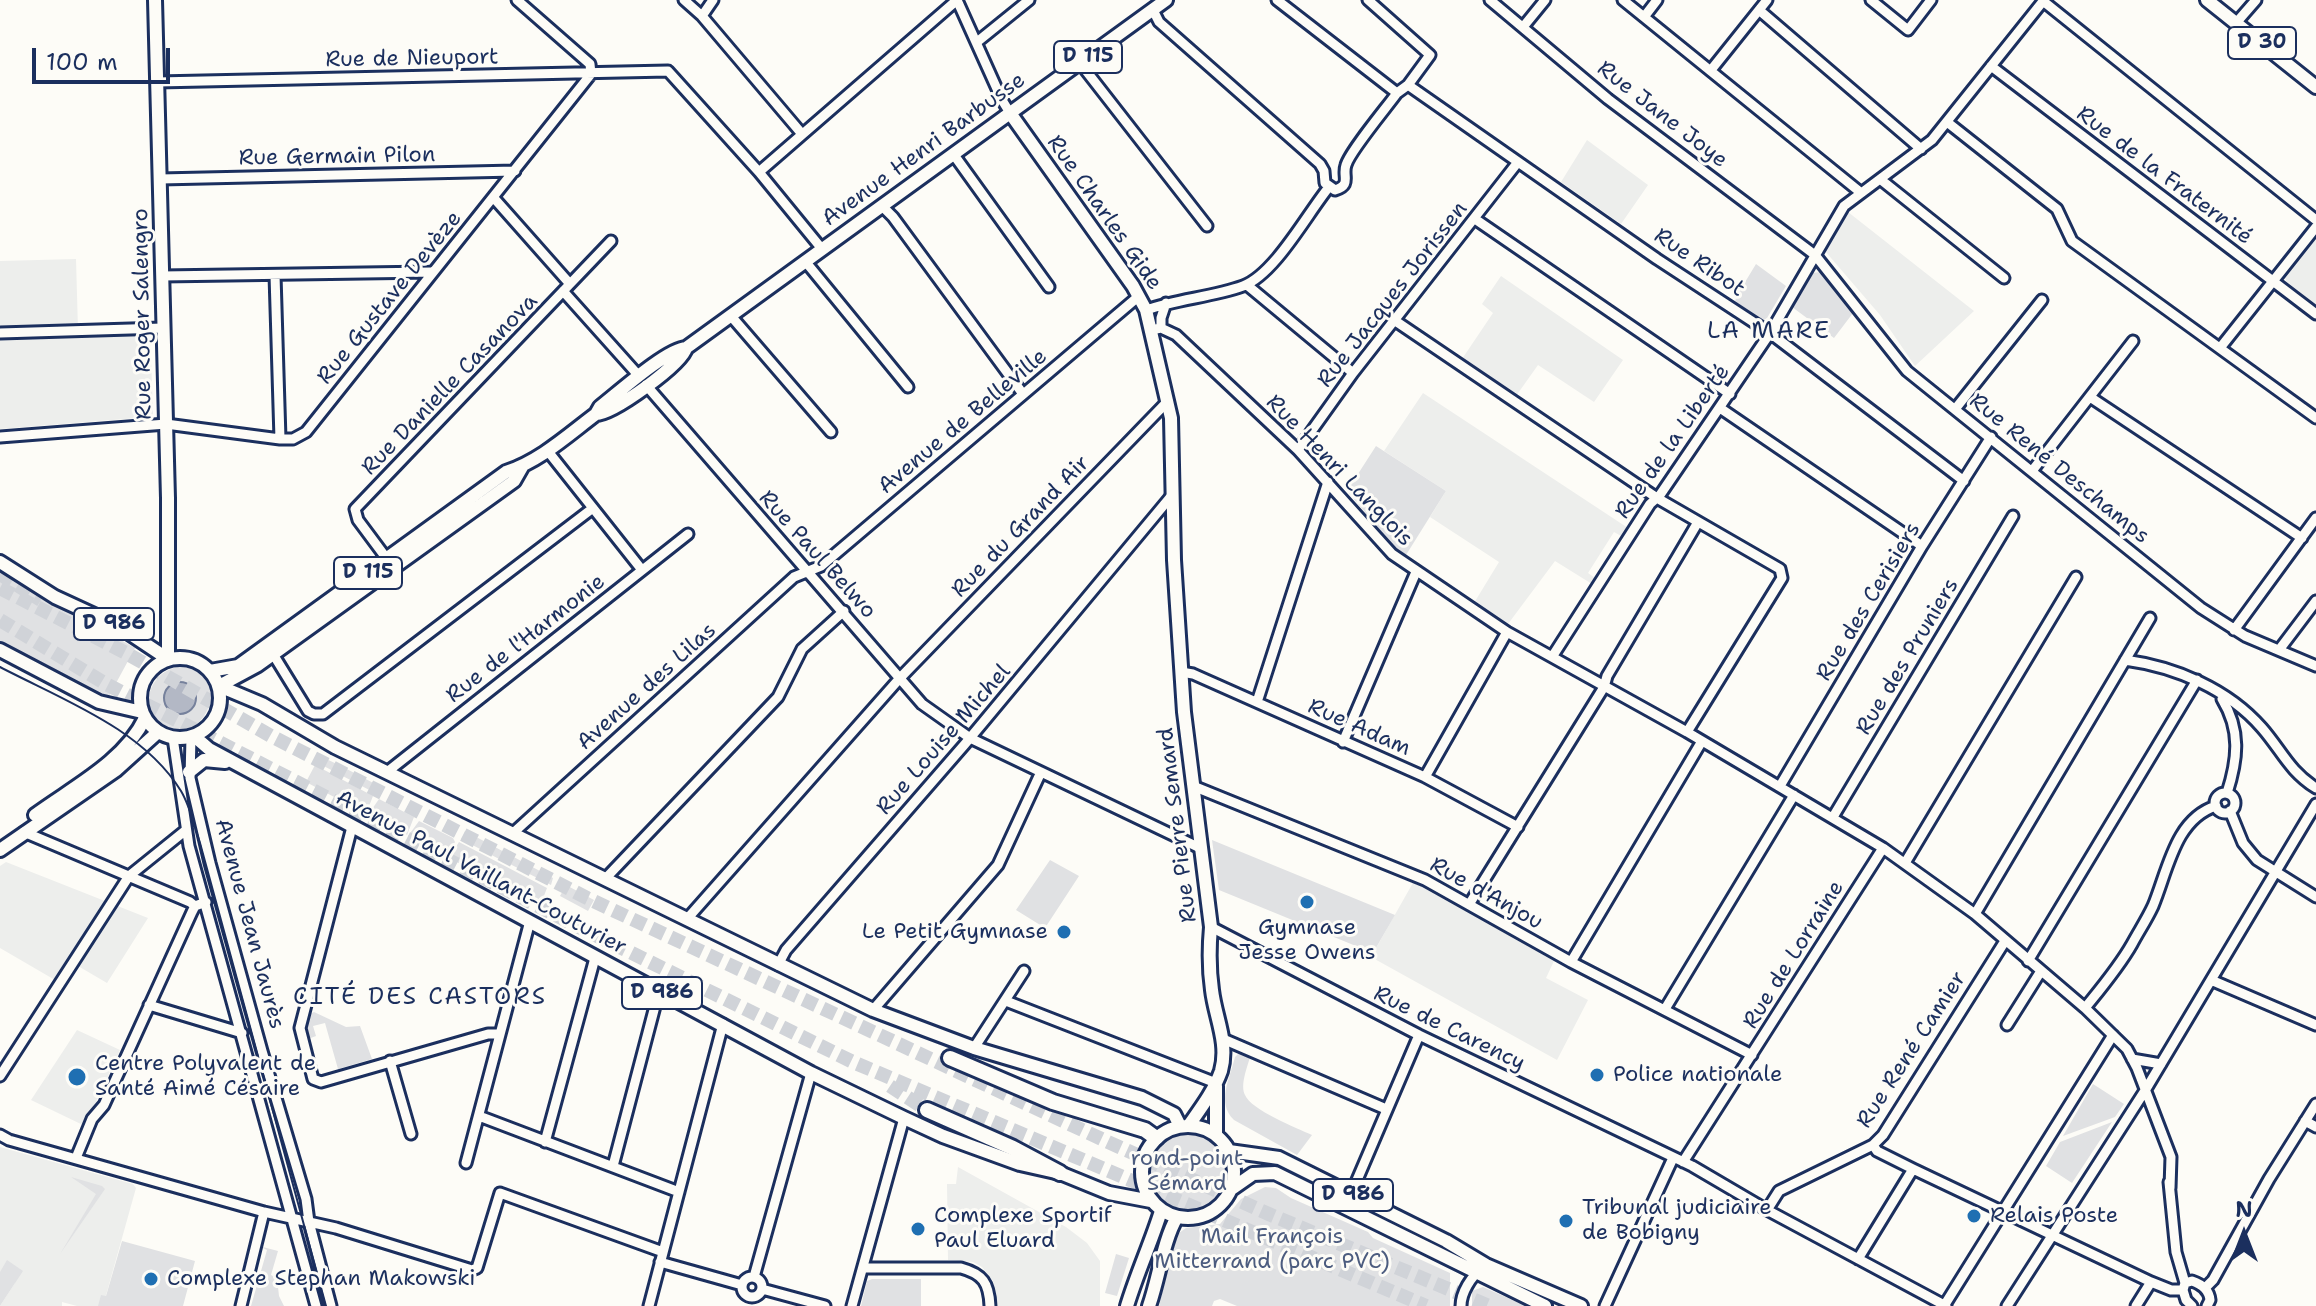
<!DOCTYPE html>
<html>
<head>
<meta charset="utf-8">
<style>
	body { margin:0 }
	#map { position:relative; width:2316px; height:1306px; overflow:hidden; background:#fdfcf7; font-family:"Shantell Sans",sans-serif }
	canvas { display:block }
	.north { position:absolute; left:2204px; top:1194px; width:80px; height:80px; -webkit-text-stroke:6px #fdfcf7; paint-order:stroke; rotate:0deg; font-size:22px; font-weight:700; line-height:32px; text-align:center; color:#1b2f5e }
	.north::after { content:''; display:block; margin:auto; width:28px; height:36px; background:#1b2f5e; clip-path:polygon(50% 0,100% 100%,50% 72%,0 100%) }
	.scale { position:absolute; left:32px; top:48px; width:138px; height:36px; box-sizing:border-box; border:4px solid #1b2f5e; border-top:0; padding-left:10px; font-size:24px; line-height:28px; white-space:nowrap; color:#1b2f5e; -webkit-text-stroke:6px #fdfcf7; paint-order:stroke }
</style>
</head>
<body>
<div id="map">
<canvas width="2316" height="1306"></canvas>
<div class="north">N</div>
<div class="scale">100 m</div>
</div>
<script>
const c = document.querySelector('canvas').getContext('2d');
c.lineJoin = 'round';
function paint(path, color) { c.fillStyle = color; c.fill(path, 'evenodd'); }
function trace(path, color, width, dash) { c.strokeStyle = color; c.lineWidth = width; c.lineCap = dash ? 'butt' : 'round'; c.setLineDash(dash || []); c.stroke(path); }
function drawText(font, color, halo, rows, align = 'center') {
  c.font = font + ' "Shantell Sans",sans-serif'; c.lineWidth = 6; c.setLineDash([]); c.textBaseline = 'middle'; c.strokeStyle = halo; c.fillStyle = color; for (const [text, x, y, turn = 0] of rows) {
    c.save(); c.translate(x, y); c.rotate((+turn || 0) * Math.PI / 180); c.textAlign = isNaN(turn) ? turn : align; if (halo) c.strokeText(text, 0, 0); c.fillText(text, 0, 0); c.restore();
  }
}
const built = new Path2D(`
	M1587,140L1648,185L1621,224L1561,182Z
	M1848,212L1974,311L1915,366L1880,315L1825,251Z
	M2316,237V305L2286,281L2285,277Z
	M76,259L78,330L150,328L153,414L150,417L0,429V261Z
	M1501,276L1623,360L1594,402L1538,365L1516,396L1462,359L1493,313L1482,304Z
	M1423,393L1628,528L1623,537L1614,532L1588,573L1595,578L1592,584L1555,561L1508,624L1474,603L1499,562L1430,517L1446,491L1384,451Z
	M6,862L148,918L107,983L78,966L55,980L0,948V866Z
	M1414,881L1554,961L1546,978L1588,1000L1557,1060L1371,957Z
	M77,1030L120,1050L85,1126L31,1100Z
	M0,1147L133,1184L136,1188L103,1306H77L62,1302V1306H0L15,1283L0,1273Z
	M958,1167L1066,1227L1087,1243L1100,1261V1306H998L993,1281L982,1267L973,1262L948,1260L947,1184H956Z`);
const green = new Path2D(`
	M1756,264L1786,286L1767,318L1762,321L1735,303L1736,297Z
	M1820,272L1853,313L1834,338L1792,307L1812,273Z
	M1376,446L1446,491L1406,555L1396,549L1347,491Z
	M0,568L59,605L135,648L108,698L87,691L0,646Z
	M177,667C243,666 200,762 158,720C139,700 153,672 177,667ZM176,683L186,684L194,691L181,714L171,711L164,698L168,689Z
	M320,756L341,766L340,772L343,767L379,786L378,792L375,793L318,763Z
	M315,765L373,796L366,814L306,782Z
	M379,799L414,817L407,835L368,815Z
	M419,821L453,838L455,842L447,857L408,836Z
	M465,831L553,878L551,885L504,861L506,855L501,860L461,839Z
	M1212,840L1395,915L1373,953L1219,890Z
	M459,842L547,888L540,906L449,858Z
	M1050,860L1079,876L1045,928L1016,910Z
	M566,885L594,900L588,911L560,896Z
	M314,1012L346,1027L360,1026L372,1059L338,1069L325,1023L313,1026L316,1036L308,1039L305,1028L308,1015Z
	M1240,1052L1250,1057C1247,1068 1240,1085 1245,1095C1251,1110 1297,1128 1312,1135L1297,1155L1234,1120C1216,1103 1230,1078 1235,1057Z
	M2093,1084L2124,1104L2115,1117L2063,1136Z
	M2112,1122L2072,1183L2046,1166L2060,1142Z
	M1148 1172a39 39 0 1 1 78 0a39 39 0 1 1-78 0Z
	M71,1177L102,1186L105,1189L60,1254L96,1194Z
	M1265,1187L1276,1188L1291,1198L1368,1232L1373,1238L1450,1273V1306H1237L1220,1299L1214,1301L1212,1306H1159L1176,1235L1186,1228L1220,1224L1241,1199Z
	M122,1241L195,1261L183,1306H98L101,1295L106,1296Z
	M259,1246L278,1251L271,1275L277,1278L279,1296L284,1306H251L267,1250Z
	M1116,1254L1129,1258L1117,1296L1105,1293Z
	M7,1260L23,1271L0,1306V1272Z
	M872,1279H921V1306H861L867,1281Z
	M1483,1287L1526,1306H1472V1291Z`);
const water = new Path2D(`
	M164 698a16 16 0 1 1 32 0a16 16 0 1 1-32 0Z`);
const highwayTunnel = new Path2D(`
	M0,574L41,600
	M0,588L126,653L271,736L587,898L1108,1142L1271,1215L1489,1306
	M0,620L106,684L579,927L853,1062L1426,1306
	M890,1086L927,1110`);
const minor = new Path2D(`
	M517,0L590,64L591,74
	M684,0L702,16L802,134
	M957,0L1002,100L1010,113
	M1277,0L1397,93
	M1490,0L1608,99L1815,255L1907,371L2201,608L2245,636L2316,666
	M1623,0L1860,192
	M1871,0L1908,30L1931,0
	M2043,1L2316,220
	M1153,10L1159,22L1320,164L1324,171L1325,183L1335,190C1352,185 1342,176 1346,165C1350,151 1387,107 1397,93L1408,85L1430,55L1368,0
	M1759,10L1921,149
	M702,16L713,0
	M1644,17L1657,0
	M2236,23L2256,0
	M1523,27L1545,0
	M977,42L1029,0
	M1080,63L1207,226
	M1991,66L2316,314
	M1711,70L1767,0
	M157,82L668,71L759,172L822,249
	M1408,85L1657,259L1770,333L1964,481
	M1947,122L2057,209L2072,241L2316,418
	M954,155L1049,287
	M759,172L957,0
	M160,179L515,171
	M1880,179L2004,278
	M493,197L570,284
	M882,206L893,217L1023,394
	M1475,219L1730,394
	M805,261L908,387
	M275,275L280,439
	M162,276L431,272
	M1247,285L1353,373
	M563,291L639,376
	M1146,310C1178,299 1212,297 1243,286C1275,274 1307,214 1329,187
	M731,316L831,432
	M1394,320L1657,498L1780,569L1782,578L1687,732
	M1161,328V318L1166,303
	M1151,330L1161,328L1176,335L1298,450L1392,554L1507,632L1687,732L1883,848L1975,914L2085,1008L2127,1049L2137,1068L2171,1157L2170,1188
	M0,333L163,328
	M2220,348L2316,227
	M646,385L922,704L970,738L1202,849
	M2090,397L2302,538
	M1720,408L1922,546
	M1956,408L2042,300
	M0,437L166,424L280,439H293L306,432L591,74
	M547,450L642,570
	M1298,450L1353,373L1518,162
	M2032,471L2133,341
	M387,559L358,520L355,509L611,241
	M2234,630L2316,518
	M2279,650L2316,601
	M273,654L308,711L314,714H323L593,508
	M1552,657L1650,504L1660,495L1770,333L1844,206L1932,140L2044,0
	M2125,660C2176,667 2228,689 2262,728C2282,751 2289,771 2316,788
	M1181,672L1193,674L1425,777L1518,827
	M2222,699C2241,730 2238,759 2227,793
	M1257,702L1328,482
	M191,737L190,778L210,863L262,1051L306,1199L309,1222L331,1306
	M173,738L189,846L316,1306
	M1343,742L1416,572
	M387,772L688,534
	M1425,777L1507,632
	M1193,786L1425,880L1571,962L1752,1055
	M1780,786L1922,546L1991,437
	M2215 803a10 10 0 1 1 20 0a10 10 0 1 1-20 0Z
	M2230,811L2243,843L2257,860L2316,897
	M1833,817L2013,516
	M352,827L300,1028L313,1079L321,1082L488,1034H500
	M24,832L190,902L195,906
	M512,834L794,577L821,566L1139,296
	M1905,863L2076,577
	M605,879L778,697L802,649L844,611
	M1470,903L1604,687L1607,676L1698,522
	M1975,914L2150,618
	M687,919L900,678L1168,401
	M1211,927L1419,1035L1692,1166L1767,1210L1779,1191L1873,1145L1883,1135L2005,941
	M2028,961L2197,680
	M1571,962L1702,741
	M778,965L786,950L965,744L1173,494
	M2211,980L2316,1025
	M1006,1001L1216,1083
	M149,1005L242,1033
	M2085,1008C2102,987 2119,967 2132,944C2139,931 2147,919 2153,906C2168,870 2175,819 2216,806
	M1665,1009L1794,795
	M873,1010L998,865L1041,772
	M2007,1025L2041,971
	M1223,1039L1386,1109
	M974,1048L1024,971
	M2132,1059L2161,1064
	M390,1061L411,1134
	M0,1076L129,876L186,830
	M479,1116L679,1192
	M2305,1121L2316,1127
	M0,1135L9,1140L264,1212L336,1228L472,1270L477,1268L500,1193L663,1252
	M545,1142L595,958
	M1873,1145L1877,1151L1913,1169L2151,1282L2171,1290H2183
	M76,1158L92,1119L104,1105L192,912L195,906L206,902
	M1683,1162L1883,848
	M466,1163L530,921
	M613,1166L659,991
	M2169,1182L2176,1252L2185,1283
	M1351,1194L1419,1035
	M1767,1210L1946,1306
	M1858,1259L1913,1169
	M660,1262L742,1285
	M864,1268H961C983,1274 989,1283 990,1306
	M742 1287a10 10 0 1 1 20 0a10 10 0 1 1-20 0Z
	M754,1277L811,1073
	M2205,1288L2213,1280L2269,1179L2316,1104
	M762,1289L825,1306
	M241,1306L264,1212
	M649,1306L723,1024
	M852,1306L904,1118
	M1461,1306C1461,1293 1471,1276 1482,1269
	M1605,1306L1673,1158
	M1944,1306L2113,1035
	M2007,1306L2146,1089L2316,804
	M2136,1306L2151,1282
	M2192,1306L2186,1300L2183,1290L2185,1283L2192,1281C2201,1284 2209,1290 2210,1300L2207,1306`);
const major = new Path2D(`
	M155,0L168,498V659
	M2207,0L2316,87
	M1010,113L1133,286L1146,310L1171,418L1174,560L1184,712L1211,927C1209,949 1209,969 1212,990C1215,1017 1229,1043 1221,1071C1214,1091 1201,1108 1189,1125
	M596,414C613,414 682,364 686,348
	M0,562L55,597L120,627L168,659
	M0,650L99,702L142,712
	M140 698a40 40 0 1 1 80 0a40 40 0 1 1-80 0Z
	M210,671L238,666L506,472C540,461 568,435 596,414L600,407C618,393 667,349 686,348L1166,0
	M219,686L262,704L335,747L873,1010L974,1048L1142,1098L1174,1114L1180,1126
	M219,686L258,665L514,481L522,467
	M194,736L209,749L811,1073L904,1118L943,1136L1020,1164L1060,1173L1109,1193L1151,1201
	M189,772L204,760L225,762
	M35,815C73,787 124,762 145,718
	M0,850L116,770L158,732
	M1216,1086V1135
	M1142 1172a46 46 0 1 1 92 0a46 46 0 1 1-92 0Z
	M1229,1151L1279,1158L1446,1241L1486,1265L1581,1306
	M1230,1190L1253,1174L1275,1173L1545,1306
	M1127,1306C1137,1273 1151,1243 1161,1211
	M1149,1306C1159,1278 1163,1241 1177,1217`);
const highway = new Path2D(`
	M950,1058L1053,1102L1145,1130L1156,1138
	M927,1110L1013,1148L1060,1173`);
const tram = new Path2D(`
	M0,667C63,700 143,729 181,791C190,806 194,825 200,843L326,1306`);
const markers = [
	[1307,902,8,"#1f6fb2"],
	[1064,932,8,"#1f6fb2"],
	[1597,1075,8,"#1f6fb2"],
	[77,1077,10,"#1f6fb2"],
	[1974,1216,8,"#1f6fb2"],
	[1566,1221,8,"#1f6fb2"],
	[918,1229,8,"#1f6fb2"],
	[151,1279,8,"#1f6fb2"]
];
const shields = [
	[2262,43,68],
	[1088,57,68],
	[368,573,68],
	[114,624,80],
	[662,993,80],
	[1353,1195,80]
];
const shieldNames = [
	["D 30",2262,43],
	["D 115",1088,57],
	["D 115",368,573],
	["D 986",114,624],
	["D 986",662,993],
	["D 986",1353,1195]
];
const streetNames = [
	["Rue de Nieuport",412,59,-1],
	["Rue Jane Joye",1662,115,38],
	["Avenue Henri Barbusse",924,150,-36],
	["Rue Germain Pilon",337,157,-1],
	["Rue de la Fraternité",2164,176,37],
	["Rue Charles Gide",1104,213,55],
	["Rue Ribot",1699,263,34],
	["Rue Jacques Jorissen",1393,295,-52],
	["Rue Gustave Devèze",390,298,-51],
	["Rue Roger Salengro",143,314,-91],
	["Rue Danielle Casanova",450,385,-46],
	["Avenue de Belleville",963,422,-40],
	["Rue de la Liberté",1673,442,-55],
	["Rue René Deschamps",2059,469,39],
	["Rue Henri Langlois",1339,471,46],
	["Rue du Grand Air",1021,527,-46],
	["Rue Paul Belwo",817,555,48],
	["Rue des Cerisiers",1869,602,-59],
	["Rue de l'Harmonie",526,639,-38],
	["Rue des Pruniers",1908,657,-59],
	["Avenue des Lilas",647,687,-42],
	["Rue Adam",1359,728,24],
	["Rue Louise Michel",944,740,-49],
	["Rue Pierre Semard",1178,825,-97],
	["Avenue Paul Vaillant-Couturier",481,873,28],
	["Rue d'Anjou",1486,894,29],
	["Avenue Jean Jaurès",249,924,75],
	["Rue de Lorraine",1794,955,-58],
	["Rue de Carency",1449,1029,26],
	["Rue René Camier",1912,1050,-57]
];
const poiNames = [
	["Gymnase",1307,928,"center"],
	["Jesse Owens",1307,953,"center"],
	["Le Petit Gymnase",1048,932,"right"],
	["Centre Polyvalent de",95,1064],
	["Santé Aimé Césaire",95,1089],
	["Police nationale",1613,1075],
	["Tribunal judiciaire",1582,1208],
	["de Bobigny",1582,1233],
	["Complexe Sportif",934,1216],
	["Paul Eluard",934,1241],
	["Relais Poste",1990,1216],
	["Complexe Stephan Makowski",167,1279]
];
const parkNames = [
	["rond-point",1187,1159],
	["Sémard",1187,1184],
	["Mail François",1272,1237],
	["Mitterrand (parc PVC)",1272,1262]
];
const neighbourhoodNames = [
	["LA MARE",1769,332],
	["CITÉ DES CASTORS",420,998]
];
paint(built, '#edeeec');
paint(green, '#e0e1e3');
paint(water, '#b3b8c5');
trace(water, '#76819c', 2);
trace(highwayTunnel, '#d0d3d8', 14, [14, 7]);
trace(minor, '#1b2f5e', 15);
trace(major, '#1b2f5e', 18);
trace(highway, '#1b2f5e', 20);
trace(minor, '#fdfcf7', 9);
trace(major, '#fdfcf7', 12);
trace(highway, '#fdfcf7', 14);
trace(tram, '#1b2f5e', 2);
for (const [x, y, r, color] of markers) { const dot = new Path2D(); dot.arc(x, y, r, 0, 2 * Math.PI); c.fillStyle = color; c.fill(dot); trace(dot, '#fdfcf7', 3); }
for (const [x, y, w] of shields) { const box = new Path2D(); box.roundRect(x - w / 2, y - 16, w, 32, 6); c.fillStyle = '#fdfcf7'; c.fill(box); trace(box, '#1b2f5e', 2); }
drawText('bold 20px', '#1b2f5e', null, shieldNames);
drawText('22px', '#1b2f5e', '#fdfcf7', streetNames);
drawText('22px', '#1b2f5e', '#fdfcf7', poiNames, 'left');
drawText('22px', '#4c5c7f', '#fdfcf7', parkNames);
c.letterSpacing = '2px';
drawText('24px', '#1b2f5e', '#fdfcf7', neighbourhoodNames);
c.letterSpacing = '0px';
</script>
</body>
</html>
